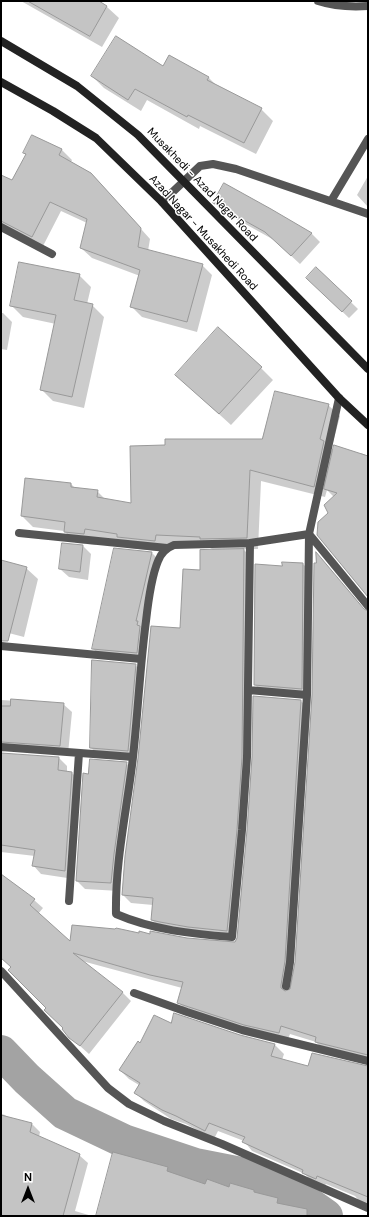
<!DOCTYPE html>
<html>
<head>
<meta charset="utf-8">
<style>
	body { margin:0 }
	#map { position:relative; width:369px; height:1217px; overflow:hidden; background:#fff; font-family:"DM Sans",sans-serif }
	canvas { display:block }
	.frame { position:absolute; inset:0; border:2px solid #000; pointer-events:none }
	.north { position:absolute; left:8px; top:1169px; width:40px; height:40px; -webkit-text-stroke:3px #fff; paint-order:stroke; rotate:0deg; font-size:11px; font-weight:700; line-height:16px; text-align:center; color:#000 }
	.north::after { content:''; display:block; margin:auto; width:14px; height:18px; background:#000; clip-path:polygon(50% 0,100% 100%,50% 72%,0 100%) }
</style>
</head>
<body>
<div id="map">
<canvas width="369" height="1217"></canvas>
<div class="frame"></div>
<div class="north">N</div>
</div>
<script>
const c = document.querySelector('canvas').getContext('2d');
c.lineJoin = 'round';
function paint(path, color) { c.fillStyle = color; c.fill(path, 'evenodd'); }
function trace(path, color, width, dash) { c.strokeStyle = color; c.lineWidth = width; c.lineCap = dash ? 'butt' : 'round'; c.setLineDash(dash || []); c.stroke(path); }
function drawText(font, color, halo, rows, align = 'center') {
  c.font = font + ' "DM Sans",sans-serif'; c.lineWidth = 3; c.setLineDash([]); c.textBaseline = 'middle'; c.strokeStyle = halo; c.fillStyle = color; for (const [text, x, y, turn = 0] of rows) {
    c.save(); c.translate(x, y); c.rotate((+turn || 0) * Math.PI / 180); c.textAlign = isNaN(turn) ? turn : align; if (halo) c.strokeText(text, 0, 0); c.fillText(text, 0, 0); c.restore();
  }
}
const shadow = new Path2D(`
	M21,1H97L107,7L119,18L102,47Z
	M170,56L209,78L218,87L261,109L273,121L256,154L200,126L199,129L147,100L141,111L104,88L92,76L164,68Z
	M62,150L72,160L71,162L91,173L101,184L150,239L148,251L202,265L212,275L197,332L142,317L132,307L140,276L92,258L81,248L87,223L61,211L43,246L1,224V176L13,182L26,155L24,153Z
	M368,176V207L357,195Z
	M224,185L312,234L320,242L300,264L274,240L222,211L214,203Z
	M316,268L358,309L349,318L307,278Z
	M79,275L91,287L87,304L92,305L104,317L84,408L53,401L41,389L56,324L23,317L11,305Z
	M1,313H3L12,322L7,350L1,349Z
	M261,368L273,380L231,425L188,386Z
	M328,405L340,416L331,450L334,452L360,455L361,453L368,456V597L318,535L329,513L334,497L327,490L325,497L261,481L258,549H243L252,558L235,939L160,928L152,920L153,905L131,903L123,895L181,629L201,571L213,550L210,548L167,546L166,552L129,548L125,544L96,539V545L76,543L64,531L33,527L22,516L71,484L75,488L97,491L106,500L132,504L166,446L263,440Z
	M83,546L91,554L88,580L69,577L60,569Z
	M152,553L160,561L145,629V661L102,657L93,649Z
	M317,554L365,611L368,612V1061L324,1051L316,1042L290,1034L287,1041L187,1011L178,1002L182,988L82,961L122,992L131,1001L89,1054L70,1037L47,1008L12,968L1,957V880L17,886L34,900L43,908L38,914L71,943L151,936L234,943L238,938L301,701L310,710L293,971L290,991L292,987L296,962L313,695Z
	M1,561L26,568L38,579L24,637L1,631Z
	M303,564L311,572L310,697L263,693L255,685L283,567Z
	M135,665L144,673L136,759L100,756L91,748Z
	M1,700L63,704L72,712L68,754L10,750L1,752Z
	M59,758L67,766V772L72,773L80,781L74,879L41,874L33,865L35,856L1,852V765Z
	M126,763L134,771L121,863L119,891L85,889L77,881L89,775Z
	M172,1025L240,1036L275,1045L284,1054L282,1060L368,1088V1206L362,1204L355,1196L326,1184L324,1187L312,1182L305,1174L252,1151L244,1141L218,1131L214,1139L186,1124L171,1119L144,1101L135,1092L139,1085L129,1079L120,1070L141,1044Z
	M1,1114L5,1115L8,1118L32,1124L40,1132L39,1137L79,1155L88,1163L75,1211L92,1216H1Z
	M114,1153L168,1168L175,1175L206,1185L254,1191L256,1194L278,1199L284,1206L318,1214L320,1216H97Z`);
const river = new Path2D(`
	M1,1052L27,1079L65,1113L126,1142L195,1165L246,1175L295,1194L326,1216`);
const building = new Path2D(`
	M28,1H99L107,6L90,36Z
	M116,36L163,66L169,55L209,77L207,80L262,108L244,143L188,115L187,117L135,89L128,100L91,76Z
	M32,135L62,149L59,155L91,173L141,228L138,247L203,264L187,322L130,307L140,270L80,248L87,219L50,202L32,237L1,221V175L12,180L26,154L23,153Z
	M224,183L271,209L312,233L291,256L265,232L213,203Z
	M19,262L80,274L74,300L93,304L72,397L40,390L56,315L10,306Z
	M316,267L352,301L342,312L306,278Z
	M218,327L262,367L219,414L175,375Z
	M275,391L329,404L320,439L324,441L314,487L250,470L247,538L200,539V537L156,535L155,541L117,537V534L85,529L84,534L64,532L65,522L21,516L25,478L71,483V487L98,490L97,497L131,503L130,446L165,445V439H262Z
	M334,445L368,456V597L317,535L318,522L328,513L324,505L337,493L324,489Z
	M62,543L83,545L80,572L59,569Z
	M114,548L152,552L136,621H138L137,625L140,626L137,653L92,649Z
	M244,549L242,757L237,830L227,931L188,927L160,922L151,920L153,898L122,895L125,856L138,758L151,626L180,628L183,569L200,570V550Z
	M316,552L364,609L368,611V1055L315,1042L316,1037L281,1026L279,1033L244,1025L189,1007L177,1003L183,982L150,975L73,953L123,992L80,1046L69,1038L62,1029L63,1028L44,1010L46,1008L8,970L11,967L1,958V874L35,899L30,905L70,941L72,925L115,929L116,928L139,933V931L150,934V931L187,938L235,942L237,938L247,830L252,757L253,696L301,700L285,961L281,985V988L285,991L290,989L295,962L312,695L314,563H316Z
	M1,560L27,567L8,641H1Z
	M282,562L303,563L302,689L254,685L255,564L282,566Z
	M92,660L136,664L128,751L90,748Z
	M11,699L64,703L60,746L1,742V706H10Z
	M1,753L59,757L58,770L72,772L65,871L32,866L35,850L1,845Z
	M90,759L127,762L114,854L111,883L76,881L83,773L88,774Z
	M174,1013L240,1035L275,1044L271,1056L308,1066L312,1053L368,1066V1197L317,1176L316,1179L302,1173L303,1170L242,1142L245,1137L209,1123L205,1131L176,1116L162,1110L134,1093L140,1083L119,1070L138,1041L140,1043L154,1015L171,1023Z
	M1,1115L32,1123L30,1132L80,1154L63,1216H1Z
	M113,1152L168,1167L167,1171L205,1184L207,1179L229,1187L230,1183L254,1190V1192L278,1198L277,1203L307,1209V1216H96Z`);
const lane = new Path2D(`
	M318,1C333,6 352,7 368,6
	M331,201L368,139
	M162,202L200,166L213,164L236,169L368,214`);
const street = new Path2D(`
	M1,227L52,254
	M19,533L167,548
	M250,543L247,757L242,830L232,937C192,934 153,930 116,914C115,861 127,810 133,757C138,712 140,666 146,621C148,603 151,578 158,561C161,553 166,548 174,545Z
	M250,543L309,534L368,606
	M1,646L141,659
	M248,690L307,695L309,534L339,398
	M1,747L133,757
	M69,901L79,753
	M1,971L108,1088L129,1104L164,1121L222,1144L368,1208
	M286,986L290,962L307,695
	M134,993L187,1012L242,1030L368,1061`);
const secondary = new Path2D(`
	M1,41L77,86L138,135L368,369
	M1,82L53,111L96,138L162,202L339,398L368,425`);
const streetNames = [
	["Musakhedi - Azad Nagar Road",202,185,46],
	["Azad Nagar - Musakhedi Road",203,233,47]
];
paint(shadow, '#0003');
trace(river, '#a3a3a3', 34);
paint(building, '#c4c4c4');
trace(building, '#999', 1);
trace(lane, '#555', 8);
trace(street, '#555', 8);
trace(secondary, '#222', 8);
drawText('11px', '#000', '#fff', streetNames);
</script>
</body>
</html>
